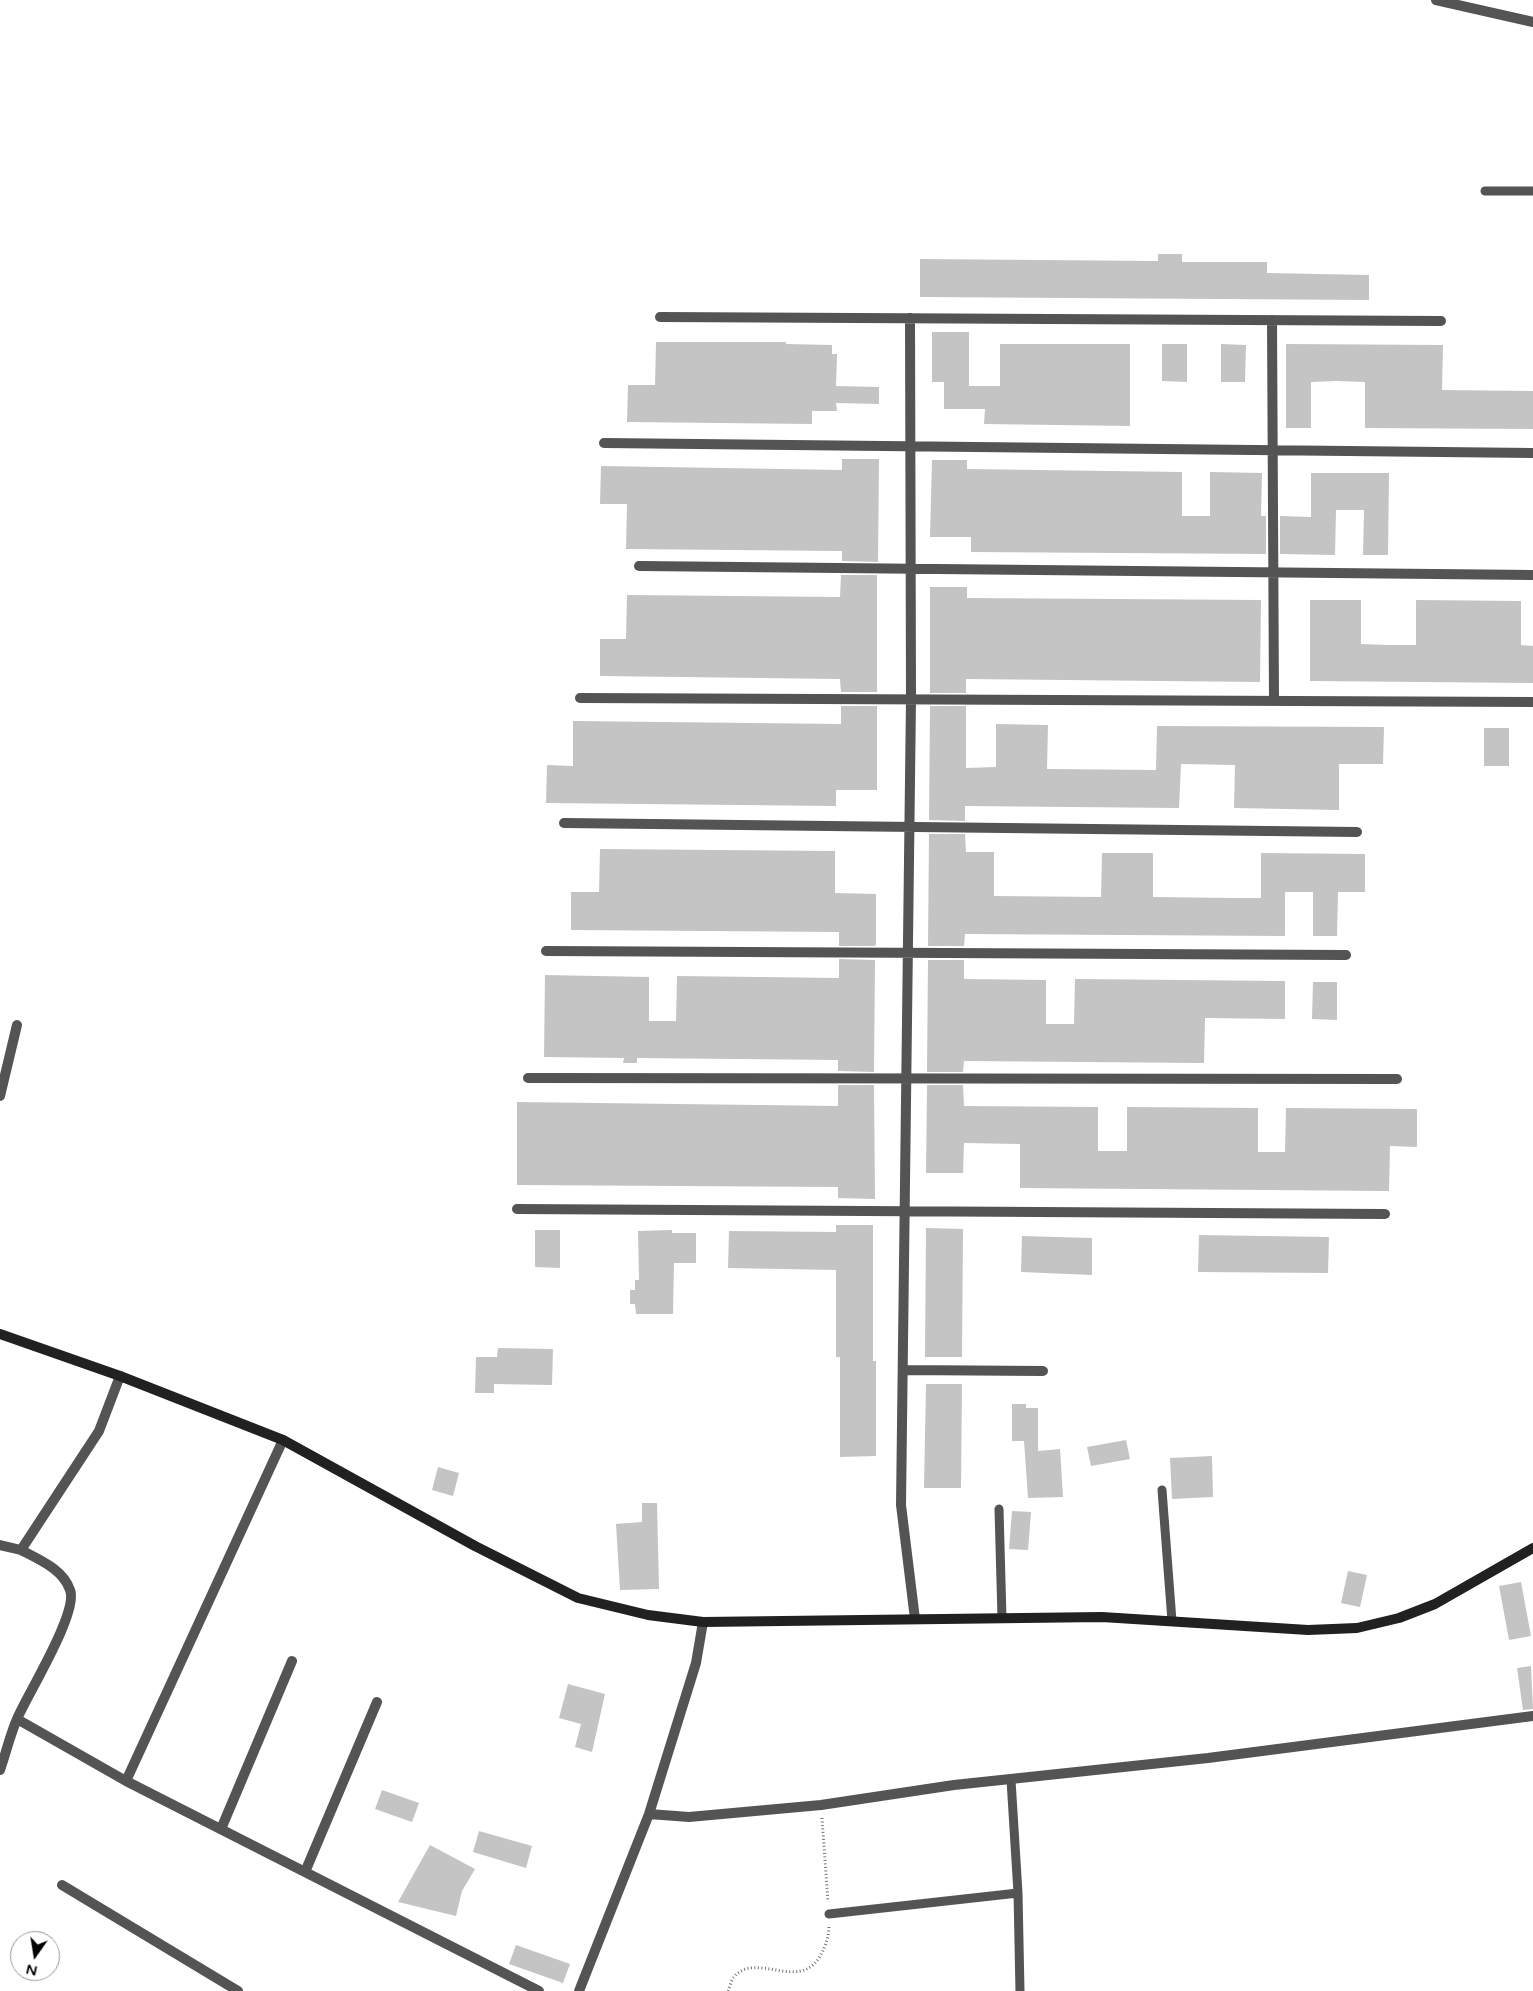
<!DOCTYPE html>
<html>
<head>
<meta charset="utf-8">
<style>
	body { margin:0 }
	#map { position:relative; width:1533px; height:1991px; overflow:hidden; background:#fff; font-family:"Varela Round",sans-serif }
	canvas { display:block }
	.north { position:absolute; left:10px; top:1931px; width:50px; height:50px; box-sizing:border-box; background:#fff; border:1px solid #999; border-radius:50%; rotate:193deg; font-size:14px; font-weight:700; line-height:20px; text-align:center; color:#000 }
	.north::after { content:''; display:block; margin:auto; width:18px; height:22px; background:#000; clip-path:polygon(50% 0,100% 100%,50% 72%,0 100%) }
</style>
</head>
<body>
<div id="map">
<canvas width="1533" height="1991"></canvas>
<div class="north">N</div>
</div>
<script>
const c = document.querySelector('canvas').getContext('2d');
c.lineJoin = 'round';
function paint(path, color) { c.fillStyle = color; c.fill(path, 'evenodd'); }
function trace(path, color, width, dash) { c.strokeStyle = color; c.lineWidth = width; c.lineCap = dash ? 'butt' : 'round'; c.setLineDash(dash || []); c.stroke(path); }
const building = new Path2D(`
	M1158,254H1182V262H1267V273L1369,275V300L920,297V259L1158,261Z
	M932,332H969V386H1000V344H1130V426L984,424L985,409H944V382H932Z
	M656,342H786V344L832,345V354H837L836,386L879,387V404L836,403L837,411H812V424L627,422L628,385H655Z
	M1162,344H1187V382L1162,381Z
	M1221,344L1246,345L1245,382H1221Z
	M1286,344L1443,345L1442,390L1533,391V429L1365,428V382L1337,381L1311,382V428H1286Z
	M842,459H879L878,562L842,561V551L626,549L627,504H600L601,466L842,470Z
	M932,460H967V469L1182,472V516H1210V472L1262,473L1261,516H1266V554L971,552V537H930Z
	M1311,473H1389L1388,555H1363L1364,510H1336L1335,555L1280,554V516L1311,517Z
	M841,575H877V692H841L840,679L600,676V639H626L627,595L840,597Z
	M930,587H967V598L1261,600L1260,682L966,679V693H930Z
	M1310,600H1361V644L1389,645H1416V600L1521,601V645L1533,646V683L1310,681Z
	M841,706H877V790H836V806L546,803L547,765L573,766V721L841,724Z
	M930,706H966V768L996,767V724L1048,725L1047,769L1156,770L1157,726L1384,727L1383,764H1339V810L1234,808L1235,765L1181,764L1179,808L965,806V821L929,820Z
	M1484,728H1509V766H1484Z
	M929,834H965L966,852H994V896L1101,897L1102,853H1153V897L1234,898H1261V853L1365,854V892H1338L1337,936H1313V892H1285V936L965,934L964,946H928Z
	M600,849L835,851V893L876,894V944L875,946H839V932L571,930V892H599Z
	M839,959L875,960L874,1072L838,1071V1060L637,1058V1063H623L624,1058L544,1057L545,975L649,977V1021H676L677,976L839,978Z
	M928,960H964V979L1046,980V1024H1074L1075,979L1285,981V1019L1205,1018L1204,1063L964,1061L963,1072H927Z
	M1313,982H1337V1020L1312,1019Z
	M838,1085H874L875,1199L838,1198V1187L517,1185V1102L838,1106Z
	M927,1085H963L964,1106L1098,1107V1151H1127V1107L1258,1108V1152H1285L1286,1108L1417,1109V1147L1390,1146L1389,1191L1020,1188V1144L964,1143L963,1173H926Z
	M836,1225H873V1361H876V1456L840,1457V1357H836V1270L728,1268L729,1231L836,1232Z
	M926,1228L963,1229L962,1357H925Z
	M535,1230H560V1268L535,1267Z
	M672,1230V1233H696V1263H674L673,1314H636L635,1304H630V1290H635V1280H639L638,1231Z
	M1199,1235L1329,1237L1328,1273L1198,1272Z
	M1022,1236L1092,1238V1275L1021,1272Z
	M498,1348L553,1349L552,1385L494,1384V1393H475L476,1357H497Z
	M926,1384H962L961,1488H924Z
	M1012,1404H1026V1408H1038V1451L1060,1449L1063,1497L1028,1498L1024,1441H1012Z
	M1126,1440L1130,1459L1091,1466L1087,1447Z
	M1212,1456L1213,1497L1172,1499L1170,1458Z
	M438,1467L459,1473L453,1496L432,1490Z
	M642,1503H657L659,1589L620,1590L616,1524L642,1522Z
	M1012,1511L1031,1512L1028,1550L1009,1549Z
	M1348,1571L1367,1575L1360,1607L1341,1603Z
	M1521,1582L1531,1636L1509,1640L1499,1586Z
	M1531,1666L1533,1709L1523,1710L1517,1668Z
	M568,1684L605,1694L592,1752L575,1747L581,1724L559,1718Z
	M382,1790L419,1803L412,1822L375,1809Z
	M479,1831L532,1846L526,1868L473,1852Z
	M430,1845L475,1869L462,1891L456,1916L398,1902Z
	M516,1945L570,1964L563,1983L509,1964Z`);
const path = new Path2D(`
	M822,1818L828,1902
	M728,1991C730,1987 731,1980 734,1977C756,1951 797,1991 819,1958C825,1948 829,1937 829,1925`);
const lane = new Path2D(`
	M1485,191H1533
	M1162,1490L1172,1621
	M999,1509L1002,1618
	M1011,1780L1018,1893L1020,1991
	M829,1914L1018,1893`);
const street = new Path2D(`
	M1436,0L1533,22
	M660,317L1441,321
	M910,318L911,699L901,1505L915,1619
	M1272,320L1274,701
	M604,443L1533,453
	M639,566L1533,575
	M580,698L1533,702
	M564,823L1357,832
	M546,951L1346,955
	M528,1078L1397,1079
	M0,1096L17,1025
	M517,1209L1385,1214
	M903,1370L1043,1371
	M0,1545L21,1550
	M17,1719L126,1781L539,1991
	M0,1770C6,1753 10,1735 17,1719C27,1695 79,1612 70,1590C63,1569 38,1559 21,1550L99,1431L120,1376
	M126,1781L283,1440
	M649,1814L689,1817L821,1805L954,1785L1208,1758L1533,1716
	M221,1829L292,1661
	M305,1872L377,1702
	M62,1885L238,1991
	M579,1991L649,1814L696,1663L703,1622`);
const secondary = new Path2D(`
	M0,1334L120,1376L283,1440L475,1546L578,1598L648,1615L703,1622L1102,1617L1308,1630L1357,1628L1399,1618L1435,1604L1533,1548`);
paint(building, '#c4c4c4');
trace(path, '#767676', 3, [1, 2.5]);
trace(lane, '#545454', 9);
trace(street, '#545454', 10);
trace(secondary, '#212121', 10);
</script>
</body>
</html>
